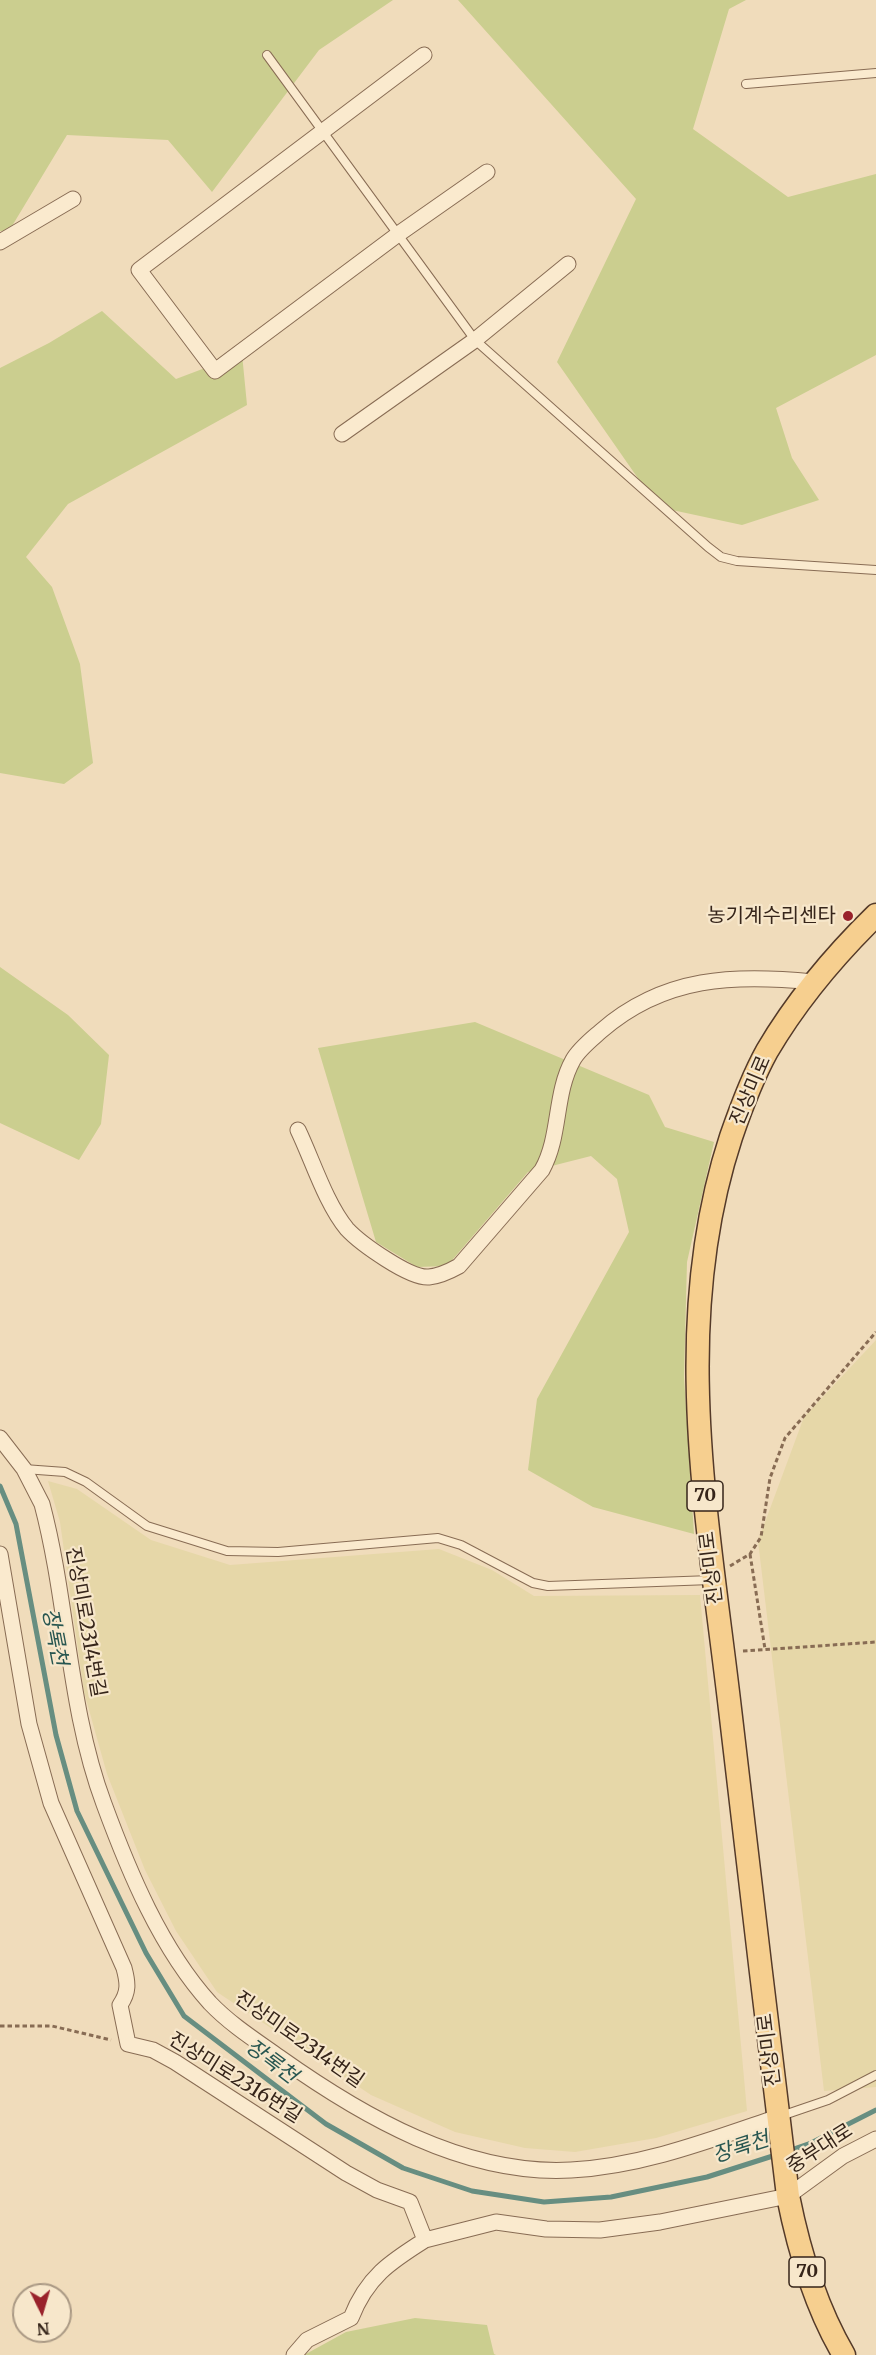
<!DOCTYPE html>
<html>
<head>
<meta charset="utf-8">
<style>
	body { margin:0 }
	#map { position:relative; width:876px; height:2355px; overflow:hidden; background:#f0dcbb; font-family:Merriweather,serif }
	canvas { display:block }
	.north { position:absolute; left:12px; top:2283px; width:60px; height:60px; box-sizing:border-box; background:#f7e7cb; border:2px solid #aa9984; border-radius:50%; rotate:175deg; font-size:16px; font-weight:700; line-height:24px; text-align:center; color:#36251a }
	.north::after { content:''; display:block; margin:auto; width:21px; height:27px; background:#99222b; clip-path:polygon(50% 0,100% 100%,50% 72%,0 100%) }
</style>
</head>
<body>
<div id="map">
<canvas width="876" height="2355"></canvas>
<div class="north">N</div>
</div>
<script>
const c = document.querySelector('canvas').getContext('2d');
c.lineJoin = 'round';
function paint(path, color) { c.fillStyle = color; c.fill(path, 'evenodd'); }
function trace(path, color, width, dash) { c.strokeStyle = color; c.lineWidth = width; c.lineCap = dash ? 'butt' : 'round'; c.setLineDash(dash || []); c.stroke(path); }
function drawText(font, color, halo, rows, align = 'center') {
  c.font = font + ' Merriweather,"Noto Sans KR",serif'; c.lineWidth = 4.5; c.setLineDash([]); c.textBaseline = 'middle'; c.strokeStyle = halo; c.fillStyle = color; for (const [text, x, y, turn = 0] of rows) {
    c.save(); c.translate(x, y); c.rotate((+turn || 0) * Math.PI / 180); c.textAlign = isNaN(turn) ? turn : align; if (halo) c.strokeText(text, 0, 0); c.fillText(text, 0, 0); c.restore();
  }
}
const farmland = new Path2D(`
	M876,1340V2087L824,2091L758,1541L804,1417Z
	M48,1481L77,1489L151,1540L230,1565L439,1549L492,1570L534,1596L700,1595L747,2111L656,2138L575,2152L525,2148L455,2132L371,2095L217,1992L176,1931L145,1870L107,1774L84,1692L60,1522Z`);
const green = new Path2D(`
	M0,0H393L319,50L212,192L168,140L67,135L9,231H0Z
	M458,0H746L729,9L693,129L788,197L876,174V355L776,408L792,458L819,500L742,525L658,507L557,362L636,199Z
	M102,311L176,379L242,354L247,405L68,504L26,557L52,587L80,664L93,763L64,784L0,773V368L49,343Z
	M0,967L68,1015L109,1055L101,1124L79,1160L0,1123Z
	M475,1022L649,1095L665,1127L714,1142L687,1262L684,1377L694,1534L593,1507L528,1470L537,1399L629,1232L617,1179L591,1156L528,1172L447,1266L417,1267L376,1242L318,1048Z
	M415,2318L487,2325L494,2354L496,2355H304L346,2332Z`);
const stream = new Path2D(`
	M0,1486L16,1524L56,1735L77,1811L146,1953L184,2016L326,2124L403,2168L472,2191L544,2202L611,2197L707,2177L779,2154
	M788,2151L811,2143L876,2110`);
const path = new Path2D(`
	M750,1554L765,1649
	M730,1566L750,1554L761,1537L770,1478L785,1438L876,1332
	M743,1651L876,1642
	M0,2026H52L111,2040`);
const lane = new Path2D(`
	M267,55L475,340L708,547L721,557L737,561L876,570
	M746,84L876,73
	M24,1469L65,1472L86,1482L147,1526L227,1551L278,1552L438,1538L461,1545L533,1583L548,1586L711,1580
	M781,2116L828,2100L876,2075`);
const street = new Path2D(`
	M424,55L139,270L215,371L397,235L487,172
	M0,242L73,199
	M342,434L475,340L568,264
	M298,1130C312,1159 326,1204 347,1229C360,1243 410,1279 429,1277C440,1276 450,1271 459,1266L542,1170C561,1136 554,1094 573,1060C579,1049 592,1039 601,1031C664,976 735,974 813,982
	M0,1438L24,1469L42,1504C68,1602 68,1708 104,1804C129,1872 161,1949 210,2003C230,2024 255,2040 279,2057C362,2116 465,2176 571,2170C643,2166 710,2140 778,2117
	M0,1554L29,1724L51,1803L124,1968C128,1983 129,1992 120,2005L128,2044L153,2050L175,2062L346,2173L377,2190L410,2202L425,2240L496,2222L546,2229L600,2230L660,2222L788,2196L843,2156L876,2139
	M294,2355L307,2340L351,2318C367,2277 390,2262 425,2240`);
const primary = new Path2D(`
	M844,2355C815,2306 799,2251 788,2196C768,2034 749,1871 730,1709C708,1519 669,1325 731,1137C741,1108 752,1078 767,1051C797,1000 834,956 876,915`);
const markers = [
	[848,916,6,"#99222b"]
];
const shields = [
	[705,1496,36],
	[807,2272,36]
];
const shieldNames = [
	["70",705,1496],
	["70",807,2272]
];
const poiNames = [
	["농기계수리센타",836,916]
];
const streetNames = [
	["진상미로",751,1091,-67],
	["진상미로",712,1568,-97],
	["진상미로2314번길",85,1622,80],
	["진상미로2314번길",299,2040,35],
	["진상미로",770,2050,-97],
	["진상미로2316번길",235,2078,32],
	["중부대로",820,2149,-33]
];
const waterNames = [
	["장록천",54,1637,79],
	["장록천",271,2062,37],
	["장록천",741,2148,-18]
];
paint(farmland, '#e6d7a8');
paint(green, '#cbce8f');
trace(stream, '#678e81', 5);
trace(lane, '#886c54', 10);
trace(street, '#886c54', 17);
trace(primary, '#543a29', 25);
trace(path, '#886c54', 3, [4.5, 3]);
trace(lane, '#faeace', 8);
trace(street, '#faeace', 15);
trace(primary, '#f6cf8f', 22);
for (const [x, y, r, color] of markers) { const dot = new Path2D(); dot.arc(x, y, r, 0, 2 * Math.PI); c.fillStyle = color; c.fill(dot); trace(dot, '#f7e7cb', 2); }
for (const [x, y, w] of shields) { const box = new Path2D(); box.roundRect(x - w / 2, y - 15, w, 30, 4.5); c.fillStyle = '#f7e7cb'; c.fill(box); trace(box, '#36251a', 1.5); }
drawText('bold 18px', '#36251a', null, shieldNames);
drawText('20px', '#36251a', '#f7e7cb', poiNames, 'right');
drawText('20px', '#36251a', '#f7e7cb', streetNames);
drawText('italic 21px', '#285650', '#f7e7cb', waterNames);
</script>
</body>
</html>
